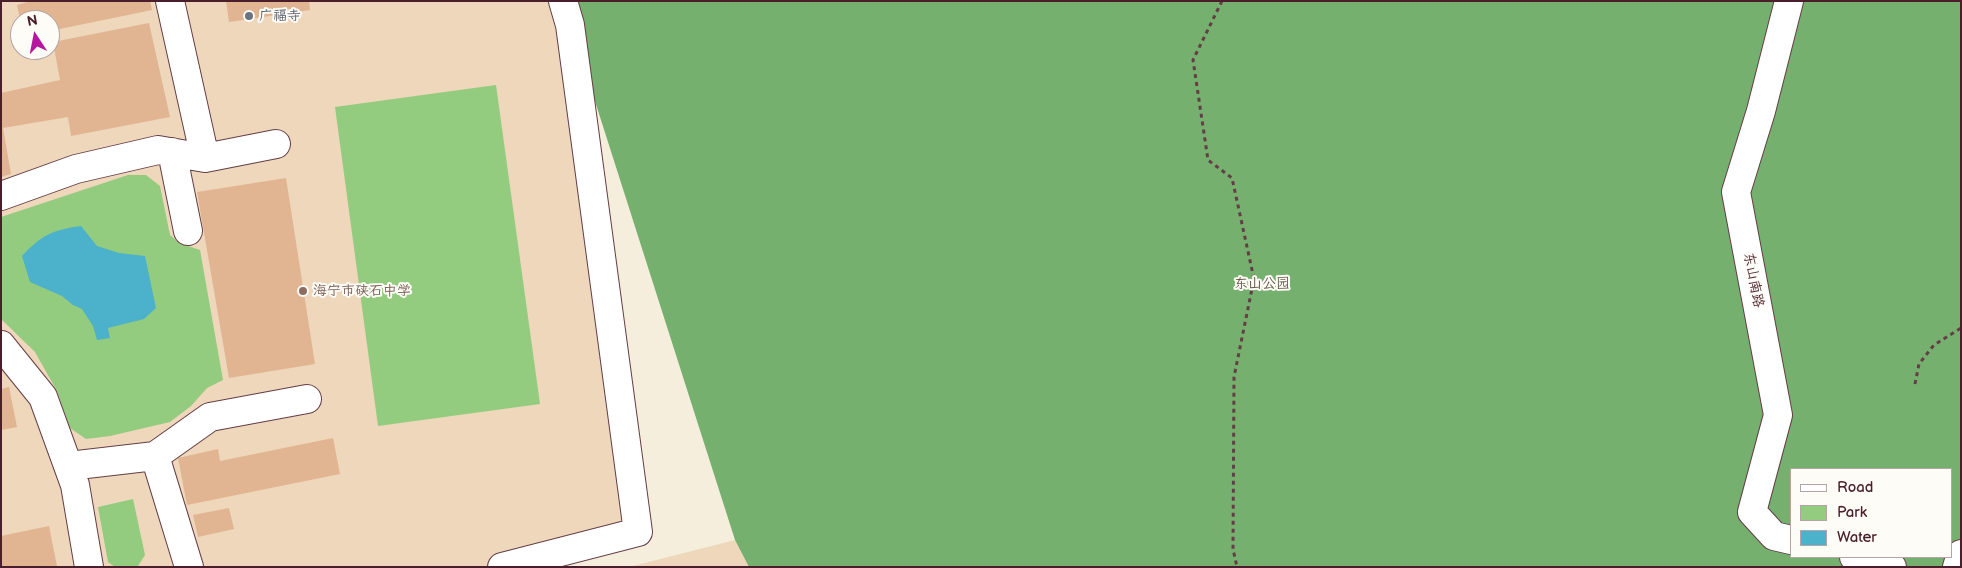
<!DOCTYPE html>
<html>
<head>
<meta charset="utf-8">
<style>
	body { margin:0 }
	#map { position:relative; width:1962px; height:568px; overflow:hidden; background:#f6eedc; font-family:"Balsamiq Sans",sans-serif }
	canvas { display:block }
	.frame { position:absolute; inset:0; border:2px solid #4a1f2b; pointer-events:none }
	.legend { position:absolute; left:1790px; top:468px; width:162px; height:90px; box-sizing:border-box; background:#fdfcf7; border:1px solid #b5a4a5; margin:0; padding:6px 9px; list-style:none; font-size:15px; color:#4a1f2b }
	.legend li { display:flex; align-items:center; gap:10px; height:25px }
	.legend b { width:25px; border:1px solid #b5a4a5 }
	.north { position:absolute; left:10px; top:10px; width:50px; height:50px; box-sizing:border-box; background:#fdfcf7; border:1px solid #b5a4a5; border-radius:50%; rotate:349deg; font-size:14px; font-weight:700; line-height:20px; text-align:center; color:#4a1f2b }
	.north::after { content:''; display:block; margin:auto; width:18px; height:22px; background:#b5179e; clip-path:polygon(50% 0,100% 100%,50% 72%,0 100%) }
</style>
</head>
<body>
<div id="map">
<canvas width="1962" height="568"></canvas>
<div class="frame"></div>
<ul class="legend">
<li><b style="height:6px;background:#fff"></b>Road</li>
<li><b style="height:14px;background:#93cc7f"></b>Park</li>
<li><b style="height:14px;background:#4cb1cb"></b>Water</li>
</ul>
<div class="north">N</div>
</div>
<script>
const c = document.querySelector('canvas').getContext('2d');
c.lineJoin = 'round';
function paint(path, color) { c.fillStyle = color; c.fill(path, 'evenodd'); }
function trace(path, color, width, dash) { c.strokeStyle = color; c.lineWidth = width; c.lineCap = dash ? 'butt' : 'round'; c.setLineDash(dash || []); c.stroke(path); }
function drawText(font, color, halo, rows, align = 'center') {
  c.font = font + ' "Balsamiq Sans","LXGW WenKai TC",sans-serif'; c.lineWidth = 4; c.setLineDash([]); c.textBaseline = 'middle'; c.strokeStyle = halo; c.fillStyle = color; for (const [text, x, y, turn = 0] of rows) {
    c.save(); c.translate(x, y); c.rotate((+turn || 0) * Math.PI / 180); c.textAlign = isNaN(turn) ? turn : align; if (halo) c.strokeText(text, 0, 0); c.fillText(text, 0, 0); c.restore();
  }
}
const built = new Path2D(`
	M1,1H563L638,532L502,567H1ZM20,20H50V50H20Z
	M735,540L749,567H629Z`);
const green = new Path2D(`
	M496,85L540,404L378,426L335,107Z
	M128,175H146L160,186L170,235L179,243L200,250L223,380L207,388L191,406L170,422L110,436L86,439L70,428L57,391L35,352L1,319V217Z
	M133,499L145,555L138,566L115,567L108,562L98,507Z`);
const forest = new Path2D(`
	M563,1H1961V567H749L735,540ZM1791,469H1951V557H1791Z`);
const water = new Path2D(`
	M81,226L97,246L119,253L145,256L156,308L144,319L108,328L110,338L97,340L93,326L82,309L73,305L62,296L30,282L22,256C42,235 52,230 81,226Z`);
const building = new Path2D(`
	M31,1H150L152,10L50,31V20H20L17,5Z
	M226,1H309L310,10L229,22Z
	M149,23L170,117L71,136L68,117L3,128L11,174L1,177V93L60,80L53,42Z
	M286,178L315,364L229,378L197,192Z
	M9,387L17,427L1,430V389Z
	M333,438L340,474L187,505L178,458L218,449L220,461Z
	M229,508L234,529L198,537L193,515Z
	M49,526L57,566L1,567V536Z`);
const path = new Path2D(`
	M1222,1L1193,60L1208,160L1232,178L1254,279L1234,377L1233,549L1237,567
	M1915,384L1919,364L1934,345L1961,328`);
const minor = new Path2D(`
	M170,1L205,158
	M1789,1L1761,111L1736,192L1778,415L1752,512L1774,536L1791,540
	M172,152L188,231
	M1,196L76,169L158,150L205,158L276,144
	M1,345L43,397L75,485L89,567
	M155,456L189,567
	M69,466L155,456L210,417L307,399
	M1854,557L1892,567
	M502,567L638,532L570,25L563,1
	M1957,567L1961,554`);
const markers = [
	[249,16,5,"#6b7280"],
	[303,291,5,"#8d6e63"]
];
const worshipNames = [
	["广福寺",259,16]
];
const streetNames = [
	["东山南路",1753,280,79]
];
const parkNames = [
	["东山公园",1262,284]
];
const educationNames = [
	["海宁市硖石中学",313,291]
];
paint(built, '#eed7bb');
paint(green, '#93cc7f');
paint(forest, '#76b06e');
paint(water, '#4cb1cb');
paint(building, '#e1b591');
trace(minor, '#643e46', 30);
trace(path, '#643e46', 3, [4, 4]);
trace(minor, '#fff', 28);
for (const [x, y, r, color] of markers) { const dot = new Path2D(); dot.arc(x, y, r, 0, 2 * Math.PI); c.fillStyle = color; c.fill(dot); trace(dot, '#fdfcf7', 2); }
drawText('14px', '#5b616d', '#fdfcf7', worshipNames, 'left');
drawText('14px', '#4a1f2b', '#fdfcf7', streetNames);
drawText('14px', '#605344', '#fdfcf7', parkNames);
drawText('14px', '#785e54', '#fdfcf7', educationNames, 'left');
</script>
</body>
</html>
